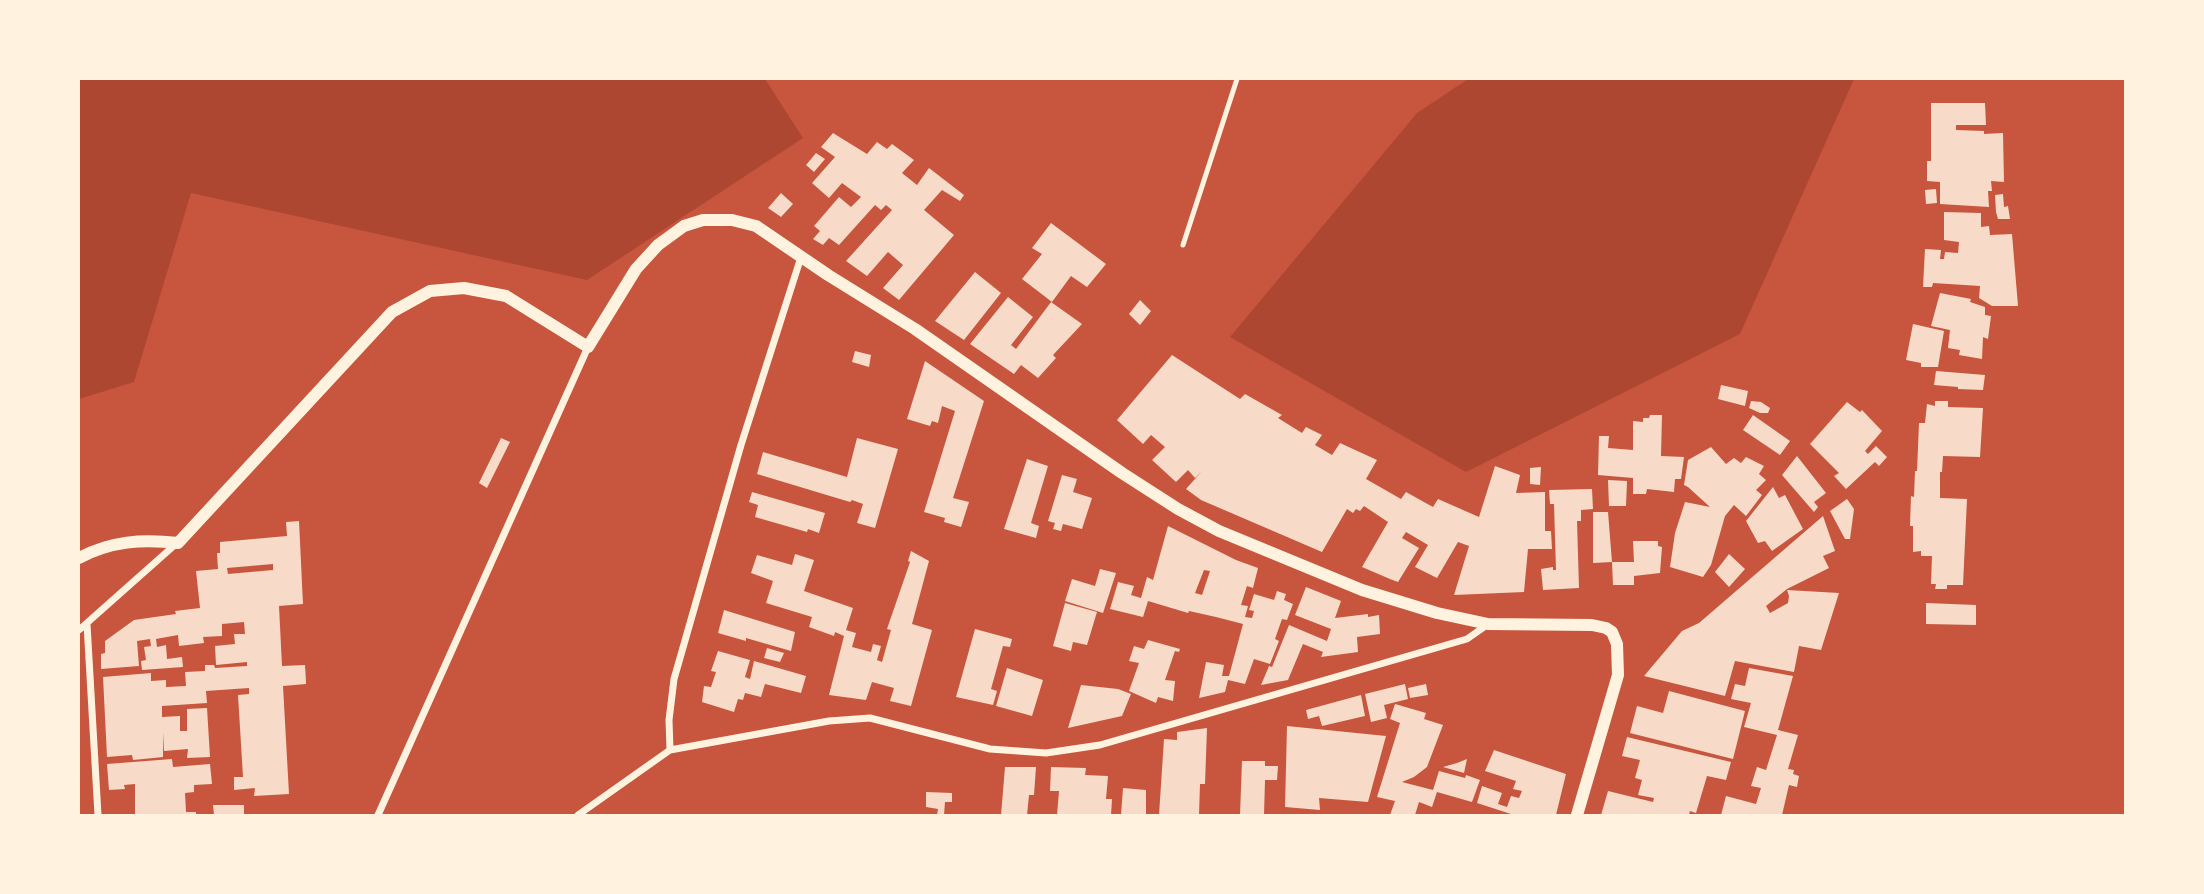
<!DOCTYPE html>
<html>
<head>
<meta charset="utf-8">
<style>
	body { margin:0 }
	#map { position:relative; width:2204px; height:894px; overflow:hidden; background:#c8553d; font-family:Commissioner,sans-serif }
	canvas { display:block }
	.frame { position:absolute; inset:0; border:80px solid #fff3e0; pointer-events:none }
</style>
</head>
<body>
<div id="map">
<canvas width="2204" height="894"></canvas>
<div class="frame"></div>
</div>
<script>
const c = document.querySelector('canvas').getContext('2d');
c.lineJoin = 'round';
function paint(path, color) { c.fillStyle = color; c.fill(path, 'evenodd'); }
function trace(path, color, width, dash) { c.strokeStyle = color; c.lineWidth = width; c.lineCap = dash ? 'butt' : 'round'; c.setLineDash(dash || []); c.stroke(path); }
const green = new Path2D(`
	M79,79H765L803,138L587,280L191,193L134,382L79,399Z
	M1468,79H1854L1740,334L1466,472L1230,337L1417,113Z`);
const building = new Path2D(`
	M1931,103H1985L1986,125H1956V130L1984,131V134L2003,133L2004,182L1991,181L1992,191H1988L1989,207L1940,204V182L1927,181V161H1931Z
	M833,133L867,154L877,142L887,149L892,144L914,160L902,173L917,185L929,168L964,195L960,201L942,190L924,210L954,235L899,300L883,288L903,265L888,252L867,276L846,261L892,210L886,205L881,210L875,205L839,245L829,238L823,245L813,239L820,231L814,226L839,197L851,207L861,197L842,183L829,198L812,183L835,157L821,147Z
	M816,153L825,159L814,172L806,165Z
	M1936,189L1937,203L1926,204L1925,190Z
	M781,193L793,204L781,217L768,208Z
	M2003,194L2004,207L2008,206L2010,219H1998L1996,212L1995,195Z
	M1944,212L1981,213V227L1989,226L1990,235L2012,234L2018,306H1992L1979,298L1980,286L1933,283L1932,287H1923L1925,249L1941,250L1940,259H1944L1945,252L1958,253L1959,242L1944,240Z
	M1051,223L1106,264L1087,287L1071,276L1052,302L1022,279L1042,254L1032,248Z
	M975,272L1001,293L964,340L935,321Z
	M1940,293L1971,299L1970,302L1985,307V315L1991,316L1988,339L1983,337L1982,359L1959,355L1960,350L1948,348L1950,330L1931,326Z
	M1008,297L1033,317L1011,345L1016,349L1051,302L1082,324L1053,355L1056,358L1038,378L1021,365L1014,374L970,344Z
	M1140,300L1151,311L1140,325L1129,314Z
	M1913,324L1944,331L1938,367H1921V363L1906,360Z
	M855,351L871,355L869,367L852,362Z
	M1172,355L1240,399L1245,394L1282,415L1278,418L1302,433L1306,427L1322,435L1315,445L1332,455L1340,443L1377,460L1366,479L1401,499L1406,492L1433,507L1438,499L1479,517L1495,466L1520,475L1516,493L1545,492V531H1551L1552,549H1528L1524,592L1454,595L1469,546L1458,542L1437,578L1415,567L1428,545L1406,532L1402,538L1419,548L1398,582L1390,579L1362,567L1388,522L1364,506L1360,511L1356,509L1353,513L1347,509L1322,552L1201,500L1186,489L1202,471L1195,478L1188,470L1176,482L1152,460L1165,447L1151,435L1143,444L1117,420Z
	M925,361L984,401L953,498L969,502L961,527L944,522L945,518L924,512L955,411L942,406L938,423L932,421L930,426L907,419Z
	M1936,371L1985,375L1983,390L1958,389V387L1934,385Z
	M1721,385L1748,391L1745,406L1718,399Z
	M1751,401L1761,402L1770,408L1768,413H1760L1749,408Z
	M1935,401H1948V407L1983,408L1980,457L1943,456L1942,472H1940V498L1967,499L1963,585H1947V589H1935L1936,584H1931L1932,556H1921V551L1913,552V526H1910L1911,496L1914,497L1915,471H1917L1919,423H1925L1927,404L1935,406Z
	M1847,402L1860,412L1862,410L1882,431L1865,451L1868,454L1876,446L1887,457L1879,466L1875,462L1846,489L1834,476L1839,473L1810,444Z
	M1650,415H1662L1661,456L1684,457L1681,479H1675L1674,492L1647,489L1646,494H1633V478L1598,475L1599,436H1609L1608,448L1633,450V421L1643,422V418H1649Z
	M1753,415L1790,441L1780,455L1743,430Z
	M501,438L510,442L487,488L479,483Z
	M857,438L898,449L875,528L857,523L863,504L852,500L850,502L757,474L763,452L847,477Z
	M1711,447L1726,464L1734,458L1741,463L1746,457L1764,466L1759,474L1766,480L1756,490L1762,495L1746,516L1734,505L1725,516L1711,565L1703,577L1670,567L1675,533L1685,502L1710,507L1688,487L1684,485L1688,460Z
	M1797,456L1826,493L1814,502L1818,507L1814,512L1782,475Z
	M1027,459L1048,466L1031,523L1039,526L1036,538L1004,529Z
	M1541,467L1540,485L1530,484V468Z
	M1062,475L1077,479L1073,492L1092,498L1082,529L1063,524L1061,531L1053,529L1055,523L1048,521Z
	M1608,480L1627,481L1626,506H1609Z
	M1773,487L1779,498L1785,495L1803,529L1772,551L1765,541L1758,543L1746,521Z
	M1592,489L1593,509L1581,510V521H1577L1579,588L1543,590L1541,569L1553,567V570H1556L1554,504H1550L1549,490Z
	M752,492L825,513L819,533L808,529L807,532L755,517L758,505L749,502Z
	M1847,499L1854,509L1850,539H1845L1830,511Z
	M1593,512H1608L1612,562L1593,563Z
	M1823,516L1835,551L1823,556L1829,568L1787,589L1766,606L1770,613L1788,603L1789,596L1787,590L1839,593L1821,650L1799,646L1794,672L1735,661L1725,696L1644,676L1682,631L1699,623Z
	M299,521L303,604L279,606L282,666L305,665L306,682V684L283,686L289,794L254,796L255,788L234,790V777H243L238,695L249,694V688L206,691L207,703L162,706V717L180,716V731H187V709L207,708L210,757L187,758L188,749L164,751L163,732V757L133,760L132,755L107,757L103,677L151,673V681L166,680V687L186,686L185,672L205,671V665H214L215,668L247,666V662L216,665L215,646L235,644L234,634H245L244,622L222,624V636L203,637L204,643L179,646L178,635L156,639L157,647L166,645L167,659L182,657L183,667L142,670L141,661L146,660L144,647L151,646L150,639L137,641L139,666L101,669V654L105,653V641L134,620L176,614L175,611L200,608L196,571L218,569L217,553H220V542L287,536L286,522ZM273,564V570L228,574L227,568Z
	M1168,526L1236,560L1258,568L1253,588L1247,586L1241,605L1248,606L1245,617L1252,618L1254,611L1249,610L1254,594L1274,600L1277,591L1286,594L1284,600L1293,604L1287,620L1282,619L1275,639L1279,641L1270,664L1254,659L1245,684L1228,680L1225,692L1199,698L1206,662L1224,665L1222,676H1229L1243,624L1216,617L1189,611L1188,613L1148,601L1143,617L1110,609L1118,582L1134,586L1131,595L1141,598L1147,577L1153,580ZM1204,570L1210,571L1202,595L1195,593Z
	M1633,541H1658V546L1662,547L1660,573L1634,576V585H1613L1612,562H1634Z
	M911,551L929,561L912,624L932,630L911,706L890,701L894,688L872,682L866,700L829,695L844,636L835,632L834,636L809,627L812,617L766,603L773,581L751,573L757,555L792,565L795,554L814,560L804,591L853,608L846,630L856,633L852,647L871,652L873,644L881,646L877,660L882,662L891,630L887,629L909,565L910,562L908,561Z
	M1729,554L1745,569L1729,587L1715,572Z
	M1100,569L1116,573L1103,613L1065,601L1072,579L1095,586Z
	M1306,587L1341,601L1335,618L1368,614V617L1379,615L1380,634L1357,637L1358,652L1321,657L1323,652L1303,644L1288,680L1261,685L1269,666L1272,667L1289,625L1327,641L1331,629L1295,615Z
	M1065,603L1097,612L1087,645L1073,642L1071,651L1053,646Z
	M1926,603L1976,605V625L1926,624Z
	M724,610L795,632L791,651L746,638V641L718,633Z
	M975,629L1012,639L1010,647L1003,646L991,689L997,691L993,705L956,697Z
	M1148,640L1180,649L1179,652L1175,651L1165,680L1175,681L1173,701L1158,697L1156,703L1129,691L1139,663L1129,661L1134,646L1144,649Z
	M767,648L784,653L780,662L764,658Z
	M718,651L750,660L745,677L750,679L754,661L806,676L801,693L765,684L761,697L745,693L743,700L738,699L734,712L702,702L704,686L711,687L716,672L711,671Z
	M1007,668L1043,680L1032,716L996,706Z
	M1749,668L1793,676L1778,730L1798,735L1788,769L1794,770L1793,774L1799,776L1797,787L1789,785L1782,815H1721L1726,796L1756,804L1761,788L1751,786L1757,767L1766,770L1777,735L1744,727L1751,703L1731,699L1735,684L1745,686Z
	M1405,684L1408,699L1384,705L1387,718L1371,722L1365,694Z
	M1426,684L1428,695L1410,698L1408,688Z
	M1081,685L1118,689L1131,694L1122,716L1068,728Z
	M1669,691L1745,711L1733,759L1630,733L1637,706L1663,713Z
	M1361,695L1365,716L1322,726L1319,716L1308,719L1306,710Z
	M1395,704L1426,713L1424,719L1443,725L1427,767L1414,777L1402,782L1433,790L1439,771L1465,778L1466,775L1480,780L1472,802L1437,792L1432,807L1419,802L1415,815H1390L1395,801L1377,797L1400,723L1390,719Z
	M1287,726L1386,736L1368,802L1319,798L1320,810L1285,807Z
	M1207,728L1205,784H1200L1199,815H1159L1164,739L1177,740V732Z
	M1627,737L1731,762L1726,780L1707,776L1696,813L1690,811L1689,815H1601L1608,791L1653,802L1654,798L1638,795L1642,780L1635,778L1640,760L1622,756Z
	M1494,750L1566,774L1556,815H1514L1477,803L1482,786L1502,793L1498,804L1507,807L1511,796L1519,798L1522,791L1513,789L1516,781L1485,771Z
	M172,759L173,767L210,764L212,784L194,785V792L185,793L186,812H196V815H135V784L124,785L125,789L109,790L107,764Z
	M1467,759L1464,773L1443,767L1457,763Z
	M1242,761H1265V766H1278L1277,780H1265L1264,815H1240Z
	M1005,767H1036L1034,795H1029L1027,815H1001Z
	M1051,767L1086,768L1085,775L1108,776L1106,799H1112L1111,815H1057L1059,791H1050Z
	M1123,788L1146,790V815H1121Z
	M926,792L952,793V802H945L944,815H937L938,809L926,807Z
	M213,805H244V815H214Z`);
const service = new Path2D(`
	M1183,245L1237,79`);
const minor = new Path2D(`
	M87,624L98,815
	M79,630L177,543
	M670,750L669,720L674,679L741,445L801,257
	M378,815L588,347
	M578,815L670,750L829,721L870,718L990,749L1046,753L1100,745L1467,639L1487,625`);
const tertiary = new Path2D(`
	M79,558C111,541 142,539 178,543L392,312L430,291L464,288L506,296L588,347L636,269L658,245L684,226L703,220H732L756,226L828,275L915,329L1122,473L1178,509L1219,531L1362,590L1437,613L1488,624L1592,625L1606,628L1612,632L1617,644L1618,675L1577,815`);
paint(green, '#ae4732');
paint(building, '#f7dbc8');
trace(service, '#fff3e0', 5);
trace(minor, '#fff3e0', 7);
trace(tertiary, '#fff3e0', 12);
</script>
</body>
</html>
